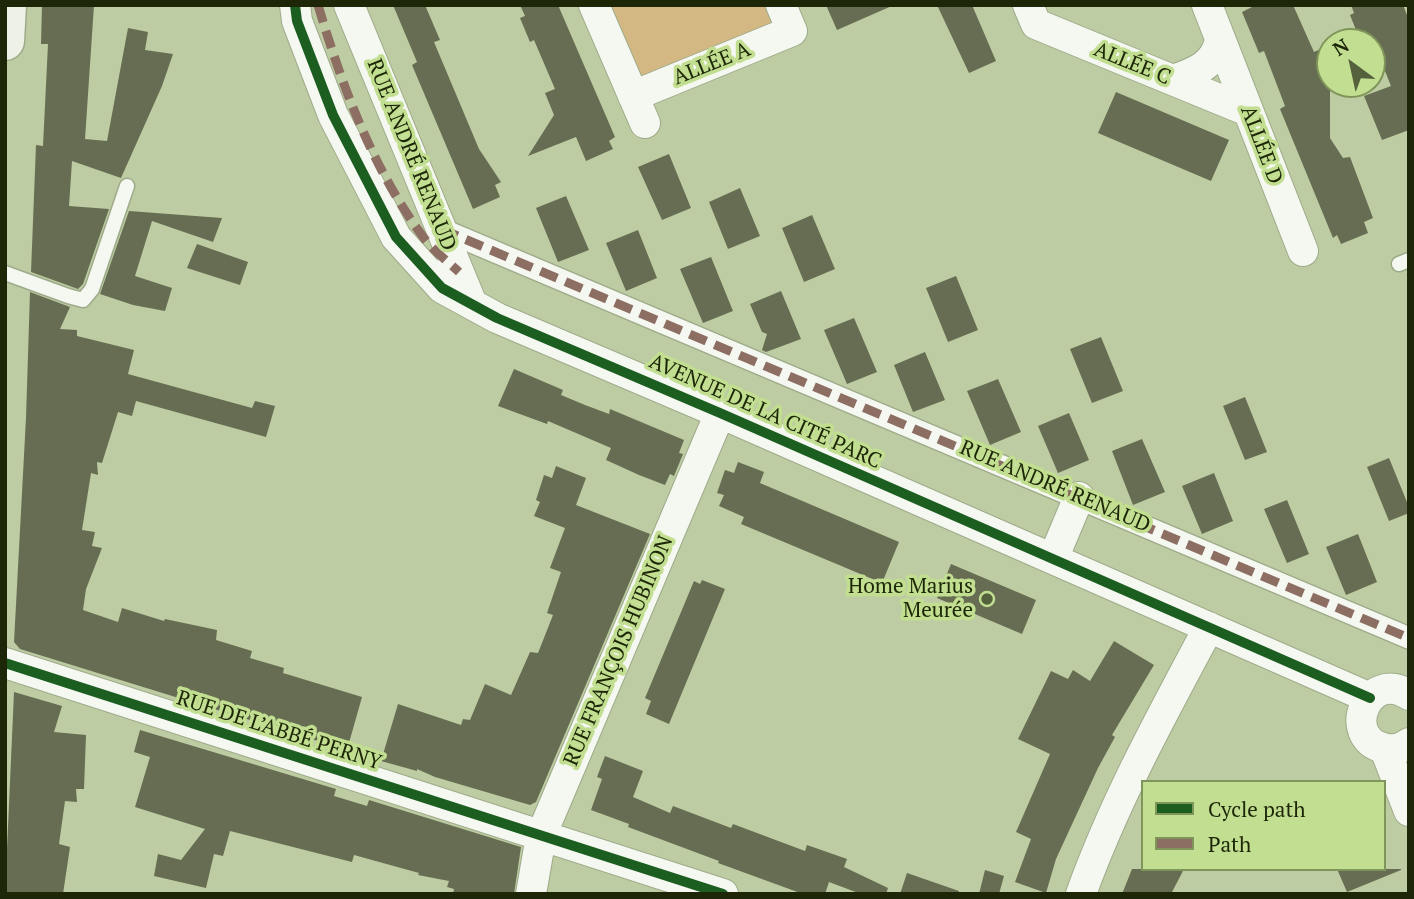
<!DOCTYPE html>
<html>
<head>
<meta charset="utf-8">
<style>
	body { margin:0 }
	#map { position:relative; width:1414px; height:899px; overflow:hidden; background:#bdcca2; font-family:"PT Serif",serif }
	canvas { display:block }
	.frame { position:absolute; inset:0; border:7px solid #1d2707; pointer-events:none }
	.legend { position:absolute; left:1141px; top:780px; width:245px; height:91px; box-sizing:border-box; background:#c2de91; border:2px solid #80955a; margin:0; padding:9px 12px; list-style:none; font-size:21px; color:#1d2707 }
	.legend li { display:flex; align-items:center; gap:14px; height:35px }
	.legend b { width:35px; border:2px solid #80955a }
	.north { position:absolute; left:1316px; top:28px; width:70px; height:70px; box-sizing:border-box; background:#c2de91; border:2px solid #80955a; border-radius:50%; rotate:327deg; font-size:19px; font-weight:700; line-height:28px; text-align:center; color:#1d2707 }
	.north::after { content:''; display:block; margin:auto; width:24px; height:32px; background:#55613d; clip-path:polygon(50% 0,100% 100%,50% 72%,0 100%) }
</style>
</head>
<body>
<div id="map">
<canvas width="1414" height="899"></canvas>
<div class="frame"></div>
<ul class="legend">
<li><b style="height:9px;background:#1b5e20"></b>Cycle path</li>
<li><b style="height:9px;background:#8d6e63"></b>Path</li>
</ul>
<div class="north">N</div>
</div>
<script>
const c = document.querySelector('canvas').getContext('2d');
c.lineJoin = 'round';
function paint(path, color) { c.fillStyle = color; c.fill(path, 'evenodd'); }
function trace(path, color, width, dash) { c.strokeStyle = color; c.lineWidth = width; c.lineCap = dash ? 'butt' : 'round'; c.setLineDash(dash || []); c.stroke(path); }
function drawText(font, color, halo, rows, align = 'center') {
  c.font = font + ' "PT Serif",serif'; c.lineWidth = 7; c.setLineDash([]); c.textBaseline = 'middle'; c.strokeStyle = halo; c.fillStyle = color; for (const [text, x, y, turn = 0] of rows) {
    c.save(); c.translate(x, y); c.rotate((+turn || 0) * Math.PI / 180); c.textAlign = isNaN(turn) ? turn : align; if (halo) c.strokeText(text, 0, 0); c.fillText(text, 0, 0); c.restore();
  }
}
const green = new Path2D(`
	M611,5H772L779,20L645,91Z`);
const building = new Path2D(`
	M42,5H94L85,139L107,141L128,28L148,32L145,50L173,54L162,86L121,178L72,161L69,206L109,209L83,284L78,289L31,272L36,145L43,146L48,44H41Z
	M393,5H425L440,40L434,42L479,149L501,182L495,185L500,197L473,209L412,65L417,62Z
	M520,5H558L615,137L609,141L613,149L586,161L576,137L528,156L554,115L545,93L555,89L534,40L530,42L520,18L525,16Z
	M826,5H894L837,30Z
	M937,5H972L996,61L969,73Z
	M1256,5H1293L1314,52L1330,45V138L1343,158L1350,157L1373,218L1364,222L1368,233L1341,244L1337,235L1333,238L1280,109L1285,106L1264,51L1259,53L1242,12Z
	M1351,5H1403L1409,20V130L1382,140L1364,96L1391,86L1371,36L1360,40L1350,15L1354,13Z
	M1116,92L1229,140L1211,181L1098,133Z
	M669,154L691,208L662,220L638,167Z
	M740,188L760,236L728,249L709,202Z
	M566,196L589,250L558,262L536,208Z
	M129,211L222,218L213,242L152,221L135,276L172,288L165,311L133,305L100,294Z
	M812,215L835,269L804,282L782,228Z
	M638,230L657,278L626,291L606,243Z
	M197,244L248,262L240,285L187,268Z
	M711,257L733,311L703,323L680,269Z
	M956,276L978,330L948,342L926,288Z
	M781,291L801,339L766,352L762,350L767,334L762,332L750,304Z
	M30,292L70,307L60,329L77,330V336L134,350L128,374L252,408L255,401L275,406L266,437L136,401L132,416L118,412L102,463L97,462L98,475L91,473L82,530L95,532L92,546L102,548L86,589L83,610L118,622L122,608L164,621L165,619L217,630L216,640L252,651L250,658L284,668L283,673L362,697L347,750L20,649L14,642L26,418Z
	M854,318L877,372L847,384L824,330Z
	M1101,337L1123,391L1092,403L1070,349Z
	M925,352L945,400L913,412L894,365Z
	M514,369L563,390L561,395L585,405L609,414L610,409L684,440L679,453L683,454L674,476L670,474L665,485L639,475L606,460L611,448L548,421L547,424L498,406Z
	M998,379L1021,432L990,445L967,391Z
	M1245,397L1267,452L1245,460L1223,406Z
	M1069,413L1089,460L1058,473L1038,426Z
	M1142,439L1165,492L1133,505L1112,451Z
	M1389,458L1409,507V513L1389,521L1367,467Z
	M738,462L764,472L760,483L899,542L882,583L741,524L744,517L719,506L724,495L717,493L725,470L734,473Z
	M556,466L586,478L576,505L650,534L536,802L530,805L435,777L417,769V771L381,761L398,704L461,725L463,719L470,720L485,684L511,695L530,652L538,653L553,615L547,613L561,572L550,568L565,528L534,516L540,502L536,500L544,475L552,478Z
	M1214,473L1233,521L1202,534L1182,486Z
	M1287,500L1309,554L1287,563L1264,509Z
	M1358,534L1377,582L1346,595L1326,547Z
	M951,564L1036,600L1022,634L937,598Z
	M702,580L725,589L669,724L646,714L651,701L645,698L694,581L700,584Z
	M1114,641L1154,665L1112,735L1115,737L1098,768L1056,859L1046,893L1015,882L1031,839L1016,832L1050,754L1018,739L1051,671L1068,679L1073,670L1090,681Z
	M14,692L62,706L54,732L86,735L84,789H76L77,802L65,801L59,844L70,847L63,894H5Z
	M140,730L336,789L334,796L367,806L369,800L521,847L514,894H453L454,889L447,887L449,881L418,875L419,873L354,855L352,862L230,831L223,856L214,854L206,888L154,876L158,854L181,860L205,829L135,807L150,757L134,752Z
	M605,756L643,771L633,797L670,813L673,806L731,828L733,824L805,851L807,845L847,859L844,867L888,888L886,894H861L829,882L825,894H803L718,863L719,861L628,827L629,824L591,810L602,779L597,777Z
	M1132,869H1184L1171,894H1122Z
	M1337,869H1401V870L1347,892Z
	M985,870L1004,876L999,894H979Z
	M907,873L959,891L958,894H900Z`);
const service = new Path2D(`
	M1399,264L1409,260
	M5,273L68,296L83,300L92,289L127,186`);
const pedestrian = new Path2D(`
	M441,229L1409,638`);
const minor = new Path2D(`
	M295,5L297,21L333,115L396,237L442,288L497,318L720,413L1370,698
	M349,5L472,304
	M594,5L645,123
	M1028,5L1036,24L1248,111
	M1207,5L1303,251
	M1173,80C1196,72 1215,65 1220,40
	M633,96L792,31L781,5
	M1053,559L1079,497
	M5,663L723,894
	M1409,695C1368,668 1340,736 1383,748C1392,751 1401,749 1409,743
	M1385,749L1409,811
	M531,894L541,836L720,413
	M1081,894C1115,800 1162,715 1209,627`);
const secondary = new Path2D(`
	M5,41L7,5`);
const quiet = new Path2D(`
	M318,5C342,86 373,170 424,238C433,250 447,261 459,272
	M441,229L1409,638`);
const cycleway = new Path2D(`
	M295,5L297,21L333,115L396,237L442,288L497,318L720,413L1370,698
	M5,663L723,894`);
const markers = [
	[987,599,7,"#55613d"]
];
const streetNames = [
	["ALLÉE A",712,64,-22],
	["ALLÉE C",1132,64,22],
	["ALLÉE D",1261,145,69],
	["RUE ANDRÉ RENAUD",411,155,68],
	["AVENUE DE LA CITÉ PARC",765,412,24],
	["RUE ANDRÉ RENAUD",1055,487,23],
	["RUE FRANÇOIS HUBINON",619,651,-67],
	["RUE DE L’ABBÉ PERNY",279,731,18]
];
const poiNames = [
	["Home Marius",973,587],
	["Meurée",973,611]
];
paint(green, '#d3b883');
paint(building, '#676d52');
trace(service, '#9eab8a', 17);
trace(pedestrian, '#9eab8a', 24);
trace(minor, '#9eab8a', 32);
trace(secondary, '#9eab8a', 41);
trace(service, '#f5f7f1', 14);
trace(pedestrian, '#f5f7f1', 21);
trace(minor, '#f5f7f1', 30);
trace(secondary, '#edf1e6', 38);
trace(quiet, '#8d6e63', 9, [18, 9]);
trace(cycleway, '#1b5e20', 10);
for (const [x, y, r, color] of markers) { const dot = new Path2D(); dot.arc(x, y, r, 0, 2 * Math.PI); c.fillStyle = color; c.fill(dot); trace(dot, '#c2de91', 2.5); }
drawText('21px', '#1d2707', '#c2de91', streetNames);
drawText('21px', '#1d2707', '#c2de91', poiNames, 'right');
</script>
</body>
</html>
